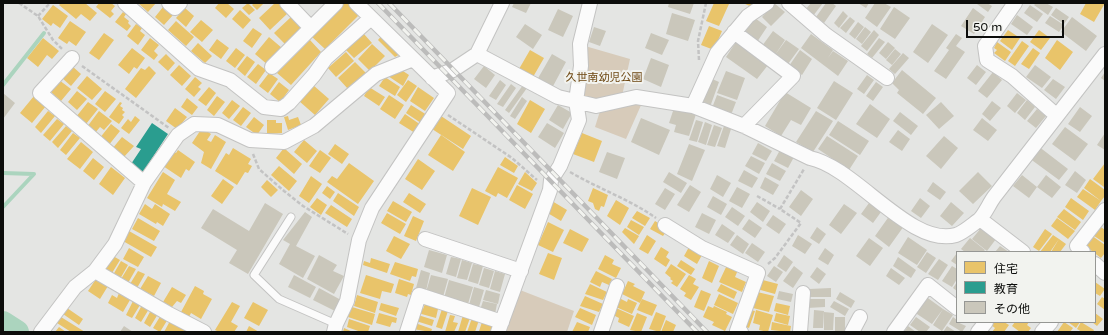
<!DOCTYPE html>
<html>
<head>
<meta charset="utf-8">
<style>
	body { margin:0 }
	#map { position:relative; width:1108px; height:335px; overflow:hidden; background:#e4e5e3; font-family:"Varela Round","Noto Sans JP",sans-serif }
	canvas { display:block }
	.frame { position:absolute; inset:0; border:4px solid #0c0d0b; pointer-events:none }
	.legend { position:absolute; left:956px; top:251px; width:140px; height:72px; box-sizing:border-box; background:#f2f3ef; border:1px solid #969794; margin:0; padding:5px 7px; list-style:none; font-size:12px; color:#0c0d0b }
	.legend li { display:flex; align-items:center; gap:8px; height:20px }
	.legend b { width:20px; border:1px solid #969794 }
	.scale { position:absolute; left:966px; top:20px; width:98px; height:18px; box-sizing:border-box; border:2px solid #0c0d0b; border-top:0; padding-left:5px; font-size:12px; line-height:14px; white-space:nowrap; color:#0c0d0b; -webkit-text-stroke:3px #f2f3ef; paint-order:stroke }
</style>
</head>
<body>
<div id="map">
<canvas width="1108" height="335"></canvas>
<div class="frame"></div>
<ul class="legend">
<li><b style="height:11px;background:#e9c46a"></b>住宅</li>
<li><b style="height:11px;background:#2a9d8f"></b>教育</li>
<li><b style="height:11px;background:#cac7bb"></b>その他</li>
</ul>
<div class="scale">50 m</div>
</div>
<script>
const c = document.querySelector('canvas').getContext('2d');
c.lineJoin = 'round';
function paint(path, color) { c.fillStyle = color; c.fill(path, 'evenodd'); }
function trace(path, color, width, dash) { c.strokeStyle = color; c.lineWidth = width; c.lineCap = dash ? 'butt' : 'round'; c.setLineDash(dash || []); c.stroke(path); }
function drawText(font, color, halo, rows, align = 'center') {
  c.font = font + ' "Varela Round","Noto Sans JP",sans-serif'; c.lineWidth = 4; c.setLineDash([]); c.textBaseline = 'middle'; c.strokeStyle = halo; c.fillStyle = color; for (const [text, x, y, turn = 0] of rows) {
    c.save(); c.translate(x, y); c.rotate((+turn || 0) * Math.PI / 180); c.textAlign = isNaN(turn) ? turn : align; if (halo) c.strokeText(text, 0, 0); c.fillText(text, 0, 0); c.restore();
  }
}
const green = new Path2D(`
	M585,46L630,59L622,96L596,102L579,97Z
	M642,103L626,139L595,127L600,111Z
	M520,290L574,311L567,332H506Z`);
const homes = new Path2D(`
	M61,3H85L97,13L90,21L81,14L76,19L59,5Z
	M99,3H111L115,6L111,11L114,14L110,18L96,7Z
	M138,3H156L148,12Z
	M219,3H227L234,9L226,18L215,8Z
	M248,3L255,10L249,15L242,8Z
	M254,3H264L257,10L252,5Z
	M275,3H278L288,13L270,30L259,18Z
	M344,3H349L360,14L325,49L311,36Z
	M714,3L729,4L719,26L706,21Z
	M743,3H754L752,7Z
	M1086,3H1105L1094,22L1080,14Z
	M53,5L68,16L60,28L53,23L51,26L42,19Z
	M163,7L173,15L164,25L155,17Z
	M185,8L194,16L186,27L176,18Z
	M240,10L251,20L243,29L232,19Z
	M123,12L126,14L124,17L129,21L128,23L131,26L127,31L115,22Z
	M291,17L303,29L286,45L274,33Z
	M201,20L213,30L202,42L190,32Z
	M70,21L86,32L76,46L69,41L67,44L58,38Z
	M176,21L194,37L186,46L168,30Z
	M136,24L142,28L140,31L145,35L138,45L127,36Z
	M709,26L722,31L714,50L701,45Z
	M253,28L262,34L252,48L243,41Z
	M1008,30L1020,38L1012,50L1000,41Z
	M1039,30L1050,38L1041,50L1030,42Z
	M104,33L114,40L99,60L89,53Z
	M364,34L372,43L354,58L346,50Z
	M383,34L402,53L395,57L378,40Z
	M269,37L282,48L268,65L255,54Z
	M43,38L59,51L52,59L47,55L38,67L27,58Z
	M150,38L159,45L154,51L158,55L154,60L141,50Z
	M217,39L229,48L221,59L209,50Z
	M310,40L321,52L291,85L277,73Z
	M1057,40L1073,52L1060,70L1045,58Z
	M1022,41L1029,46L1015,66L1008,61Z
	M997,42L1011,52L1005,61L994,53L997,50L994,48Z
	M198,43L212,56L205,63L191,51Z
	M372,44L385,56L370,71L358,59Z
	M132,48L145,58L137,69L134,67L129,74L118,65Z
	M236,48L245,55L235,68L226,61Z
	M1033,48L1040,53L1029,69L1021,64Z
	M530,50L544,58L533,77L519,69Z
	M346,52L354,61L336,77L328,68Z
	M166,54L175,63L168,71L158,62Z
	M247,56L255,62L245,76L237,69Z
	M355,62L366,73L348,89L338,78Z
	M258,64L266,70L256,84L247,77Z
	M179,65L191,76L182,86L170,75Z
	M72,66L81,74L71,86L62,78Z
	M149,66L156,73L136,98L125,89L141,68L145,70Z
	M392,69L398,73L400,69L409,75L403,86L388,76Z
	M269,73L278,79L268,93L259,86Z
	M87,76L102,89L92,100L77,88Z
	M195,77L202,83L198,87L201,89L194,97L185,89Z
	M385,77L400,87L395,96L379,86Z
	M59,80L71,89L61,101L50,91Z
	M408,80L417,86L406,102L397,95Z
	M279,82L289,90L280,102L270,94Z
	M313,85L329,99L315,115L299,101Z
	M209,87L216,93L206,106L198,100Z
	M369,87L385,97L379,106L364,96Z
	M418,87L434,98L425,111L410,101Z
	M77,91L87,99L77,110L68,102Z
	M105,91L116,99L105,112L95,104Z
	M389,95L404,105L395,119L380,109Z
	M34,96L46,106L32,123L20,113Z
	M217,96L225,102L214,116L207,110Z
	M187,98L198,107L192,115L181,107Z
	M232,100L240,106L229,119L222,113Z
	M530,100L545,109L531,133L517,124Z
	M88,102L98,109L86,124L76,117Z
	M120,102L122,103L120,106L123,108L122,110L125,112L122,115L124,117L119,124L109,117Z
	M411,105L427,115L421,123L406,113Z
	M243,107L251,113L241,126L233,120Z
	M175,108L187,117L177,129L166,121Z
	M48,111L55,116L41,133L35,127Z
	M99,111L112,121L104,130L100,127L95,133L87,127Z
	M405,114L421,125L415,133L399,123Z
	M135,116L140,120L129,134L121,128L128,119L131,122Z
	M288,116L289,120L298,117L301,125L288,130L284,117Z
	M441,116L471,136L463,149L432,129Z
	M254,117L264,125L257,135L246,127Z
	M57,119L64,124L50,141L43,135Z
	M267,120H276V123H282V133L267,134Z
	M111,124L120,131L108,146L99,139Z
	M66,126L72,131L58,148L52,142Z
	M202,128L211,134L207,140L211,142L215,135L226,142L211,169L201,163L204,152L192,143Z
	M73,133L80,138L66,155L60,150Z
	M582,133L602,141L594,162L573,154Z
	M441,135L465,152L453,171L428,155Z
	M122,137L134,146L123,158L112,149Z
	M304,140L317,151L307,163L294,152Z
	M81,142L93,152L80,169L67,159Z
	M335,144L349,154L342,164L328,154Z
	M233,148L251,159L248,164L252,166L248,173L245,172L237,185L215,171L226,153L229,155Z
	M284,148L302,164L294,174L276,158Z
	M178,150L195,162L189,171L186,169L181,178L163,166L173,151L176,153Z
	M320,150L331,158L320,173L309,166Z
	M505,157L518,166L514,173L500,165Z
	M93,158L104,167L94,180L83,171Z
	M418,159L435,171L422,190L405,179Z
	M349,163L374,181L358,204L327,182L332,176L337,179Z
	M1105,163V186L1104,187L1093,179Z
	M279,166L297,181L289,191L271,175Z
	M111,167L125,178L113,195L99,184Z
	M498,167L518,178L507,198L498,193L496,197L485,191Z
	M163,172L175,180L167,194L181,202L175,211L163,204L162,207L147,198Z
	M525,172L537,183L532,191L518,184Z
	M311,176L322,184L309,203L299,196Z
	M223,179L234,187L222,204L211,196Z
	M1090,179L1105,190V196L1101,201L1084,188Z
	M267,180L278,190L271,197L261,187Z
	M517,185L533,194L525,209L509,200Z
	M327,186L335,192L330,199L322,193Z
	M472,188L491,197L478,225L459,216Z
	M593,188L608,195L604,207L601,206L599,211L595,209L593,203L588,201Z
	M1083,189L1101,201L1095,210L1077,197Z
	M338,193L359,207L354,216L333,201Z
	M409,193L426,204L420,213L403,202Z
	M317,198L327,205L321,215L310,207Z
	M1071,198L1089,211L1083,220L1065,207Z
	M616,200L629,208L620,225L607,216Z
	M393,201L412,212L406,222L387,211Z
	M552,201L567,210L561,221L546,212Z
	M145,204L152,209L155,204L170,214L163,226L157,222L156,224L139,214Z
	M331,205L352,219L347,227L325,213Z
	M1064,209L1081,222L1075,230L1057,217Z
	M637,211L650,218L645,226L632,218Z
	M387,213L406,224L400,234L381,223Z
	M413,216L424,221L416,241L404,236Z
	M138,218L160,231L154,241L132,229Z
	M1057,218L1075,231L1068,239L1051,226Z
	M631,220L644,227L639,235L627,227Z
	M655,221L668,229L663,236L650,229Z
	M548,222L564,230L553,252L538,245Z
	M1101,227L1105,230V243L1094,236Z
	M625,228L639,236L634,244L622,232Z
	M570,229L589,239L582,252L563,243Z
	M1045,229L1052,234L1039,251L1033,247Z
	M129,231L157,247L151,257L123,241Z
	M647,235L656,241L648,254L639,249Z
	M1053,235L1059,239L1050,252H1040Z
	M1091,235L1105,245V253L1101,258L1084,245Z
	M394,236L410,244L401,259L386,251Z
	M1059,239L1066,244L1060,252H1051Z
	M661,247L669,252L666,257L670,260L666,267L654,259Z
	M689,247L702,255L697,264L684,256Z
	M129,248L144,257L138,267L123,259Z
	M548,253L562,258L554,280L539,274Z
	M605,255L614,260L612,264L621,268L616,278L598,269Z
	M113,256L120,260L112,273L105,269Z
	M371,258L390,264L387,273L363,265L364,261L370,263Z
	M681,260L695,269L691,275L677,266Z
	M121,261L128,265L120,279L113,275Z
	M709,261L719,266L712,283L702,278Z
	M395,262L418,269L416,277L412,276L410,281L390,274Z
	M671,264L686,274L677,287L671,283L673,281L670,279L671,278L665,273Z
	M727,265L738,270L735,277L746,282L742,292L719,282Z
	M129,266L136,269L128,283L121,279Z
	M138,271L145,274L137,288L130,284Z
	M596,271L612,279L609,285L602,282L600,287L590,282Z
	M366,275L394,284L391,293L382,291L380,299L360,293Z
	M689,275L696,279L693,284L699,287L691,300L684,296L686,293L680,289Z
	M148,276L161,283L154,296L140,289Z
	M96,279L108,286L100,299L88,291Z
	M399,279L414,284L411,295L408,294L407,297L395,293Z
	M759,279L778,284L775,294L757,289Z
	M628,281L635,284L633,286L645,292L640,303L622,294Z
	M1095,282L1105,289L1100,296L1095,293Z
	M590,284L607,292L603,300L585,294Z
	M721,284L737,292L734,299L717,291Z
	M195,286L204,291L203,294L212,299L201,319L191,313L189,317L181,312Z
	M172,287L186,295L181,303L177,301L172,307L163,302Z
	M701,290L711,294L704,311L694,307Z
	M753,291L774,296L769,312L749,307Z
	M119,293L130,300L123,312L108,303L112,295L117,298Z
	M719,294L738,303L733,314L714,305Z
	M357,295L378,302L375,313L354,306Z
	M585,296L603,304L599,312L580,306Z
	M1102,297L1105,299V310L1097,304Z
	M619,298L627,302L628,299L637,303L632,314L616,307Z
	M642,299L657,305L652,316L637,310Z
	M133,301L140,305L132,318L126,315Z
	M232,302L240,306L231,322L238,326L234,332H219L215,330Z
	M253,302L268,310L259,326L244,318Z
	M381,303L399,308L396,316L379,310Z
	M776,303L790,306L788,315L774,311Z
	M425,304L438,309L436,318L418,313L420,308L423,309Z
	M142,305L149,309L141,322L135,318Z
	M708,306L713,308L714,306L727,312L726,314L732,317L725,331L712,325L714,322L703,317Z
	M352,307L375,314L372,325L348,317Z
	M67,308L83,319L79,325L63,314Z
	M580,308L596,315L592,325L575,317Z
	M616,308L634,316L629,327L618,322L619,318L613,315Z
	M442,309L448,311L442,329L436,327Z
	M746,309L755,311L749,328L741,325Z
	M151,310L158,314L150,327L144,323Z
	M756,310L773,315L768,332L759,330L760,325L753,323Z
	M656,312L666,316L660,332L649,329Z
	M379,313L397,318L396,323L392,322L390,327L376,323Z
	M637,313L647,317L641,332L630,330Z
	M776,313L790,316L788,325L774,321Z
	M1095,313L1103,319L1097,326L1092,322H1095Z
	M161,315L168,319L160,332L153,328Z
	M418,315L434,320L432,326L416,321Z
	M450,315L455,316L453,322L458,323L454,332H445Z
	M463,315L470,318L465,332H458Z
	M61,317L85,332H71L57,323Z
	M472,318L479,320L475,332H467Z
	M349,319L370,326L368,332H361L347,327Z
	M666,320L676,325L673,332H661Z
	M170,321L188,331L187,332H164Z
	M482,322L493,325L491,332L479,331Z
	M577,322L590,327L588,332H572Z
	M772,322L791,326L790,332L771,330Z
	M993,322H1004L1009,325L1004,332H992L995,328L991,325Z
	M1015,322H1029L1027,325L1031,328L1028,332H1020L1012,326Z
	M1064,322L1073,328L1070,332H1057Z
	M1068,322H1080L1076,328Z
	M1081,322L1094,330L1093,332H1082L1077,329Z
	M415,323L432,329L431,332L413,329Z
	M249,326L259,332H246Z
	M59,327L66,332H55Z
	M344,328L353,332H343Z`);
const schools = new Path2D(`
	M152,123L168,134L143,172L131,164L141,149L136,147Z`);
const stream = new Path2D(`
	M3,85L44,33
	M3,173L34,174L3,207`);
const river = new Path2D(`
	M3,323L17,332`);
const building = new Path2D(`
	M514,3H531L526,13L512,7Z
	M669,3H694L690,14L668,7Z
	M774,3L785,12L771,26L762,17Z
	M811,3H823L813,16L805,10Z
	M826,3H832L836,6L824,23L816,17Z
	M858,3H869L866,8Z
	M875,3H884L891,7L877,27L865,18Z
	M978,3H987L992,6L988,12L977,4Z
	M1036,3H1046L1053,7L1048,15L1034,5Z
	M1030,5L1043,14L1037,22L1024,13Z
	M894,7L910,18L895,39L880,29Z
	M973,8L985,17L974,34L961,26Z
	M1056,8L1069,17L1064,24L1051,15Z
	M558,9L573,16L563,37L548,30Z
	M843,11L848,16L839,28L834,23Z
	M672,13L695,20L688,41L666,34Z
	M1017,15L1033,27L1027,35L1011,24Z
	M1050,16L1064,25L1059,32L1045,23Z
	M850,17L855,21L846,33L840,28Z
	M1072,17L1097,36L1086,51L1061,32Z
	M755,18L767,27L757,42L744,33Z
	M858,22L864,27L855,39L849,34Z
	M525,24L542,35L533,49L516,37Z
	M932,24L948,35L928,63L913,52Z
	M594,27L606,31L600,46L589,42Z
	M865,27L871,32L862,44L856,39Z
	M874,30L879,35L867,51L861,46Z
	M773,31L785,40L775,55L762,46Z
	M651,33L669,40L662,55L645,48Z
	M811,34L833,50L828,58L833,51L848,61L838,76L801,48Z
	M956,34L962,38L956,46L965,52L946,79L934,71L949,50L946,48Z
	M879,38L885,42L872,58L867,54Z
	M786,40L799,49L788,64L775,55Z
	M736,42L768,65L757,79L726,57Z
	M888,42L895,48L886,59L879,53Z
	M895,49L901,54L892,65L886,60Z
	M800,50L812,59L802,75L789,66Z
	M903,53L909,58L895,74L889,69Z
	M552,54L566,62L552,88L537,80Z
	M651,58L669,65L661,87L643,79Z
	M977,65L986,72L976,85L967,78Z
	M1035,65L1051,77L1042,88L1026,77Z
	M484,66L495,75L486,88L474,79Z
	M902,70L936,98L923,114L897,93L899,90L892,83Z
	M726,71L745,78L737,100L717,93Z
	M993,72L1002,80L987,98L978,91Z
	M1105,72V81L1101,78Z
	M867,75L874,80L864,94L857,89Z
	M710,78L719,82L710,107L700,104Z
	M1053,79L1065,87L1056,99L1044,90Z
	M500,80L506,85L496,100L489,96Z
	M834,81L853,93L836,120L817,108Z
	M876,82L883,87L873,101L866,96Z
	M511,84L516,88L503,107L497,104Z
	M523,85L527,88L509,113L505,110Z
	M785,92L811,108L801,125L791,120L781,136L765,126Z
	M3,93L15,103L3,119Z
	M1017,93L1026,100L1015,113L1007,106Z
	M717,95L736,102L731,115L712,108Z
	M522,97L527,101L515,119L510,116Z
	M1027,100L1035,107L1025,120L1017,113Z
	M992,101L1001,108L990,121L982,114Z
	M941,102L954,116L939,129L926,115Z
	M870,104L890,119L877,138L856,124Z
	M558,105L572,113L563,129L549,120Z
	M1080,107L1092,116L1080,132L1068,124Z
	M674,108L696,114L689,136L674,132L676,125L669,123Z
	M1037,109L1046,116L1036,128L1027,121Z
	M816,111L833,121L813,152L796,142Z
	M900,112L918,126L911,135L893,121Z
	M641,118L670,130L659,155L631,142Z
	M982,118L997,130L988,141L973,130Z
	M696,120L703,122L697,142L689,140Z
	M838,121L869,141L860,155L829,135Z
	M705,122L712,125L706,145L698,142Z
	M547,123L564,133L555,148L538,137Z
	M714,125L722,128L715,147L707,145Z
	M724,126L731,129L725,148L717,146Z
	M1065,127L1088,144L1075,161L1052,144Z
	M898,130L910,139L902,151L889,142Z
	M1105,133V150L1097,145Z
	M827,136L858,156L849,170L818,149Z
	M944,136L958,148L941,169L926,156Z
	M758,143L772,151L766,161L752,154Z
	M689,144L705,150L692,181L677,174Z
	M1038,146L1068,169L1059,180L1029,158Z
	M780,150L794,157L788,168L774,161Z
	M607,152L625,158L617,179L599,172Z
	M751,156L765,163L759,174L745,166Z
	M772,163L786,171L780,181L766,174Z
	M744,170L758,178L752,188L738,181Z
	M1075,171L1086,180L1077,193L1065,185Z
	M669,172L687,183L681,193L663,182Z
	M978,172L992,186L973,204L959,191Z
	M717,175L731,183L723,197L710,189Z
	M1022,175L1037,187L1029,198L1013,186Z
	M1046,175L1061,187L1052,198L1037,187Z
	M765,177L779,185L773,195L760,188Z
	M933,182L946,192L940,200L927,191Z
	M690,185L701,192L689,212L677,205Z
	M737,187L750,194L742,208L729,201Z
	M665,188L675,194L665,210L655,204Z
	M801,190L813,199L801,216L789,207Z
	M713,196L727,204L721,215L707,207Z
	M920,198L930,206L921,218L911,211Z
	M757,202L770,211L763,222L750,212Z
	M951,202L964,213L952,226L940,216Z
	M265,203L283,214L248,274L229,263L237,250L201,228L213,209L249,231Z
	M869,203L881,212L873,223L861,214Z
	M844,204L857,213L841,234L829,225Z
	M732,207L745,216L738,226L725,217Z
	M305,212L312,217L296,246L315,256L303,278L279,264L290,244L283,240Z
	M702,213L716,220L709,234L695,227Z
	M773,215L786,224L779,234L766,225Z
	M890,215L904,226L889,247L875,236Z
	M749,219L762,228L755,238L742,229Z
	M722,224L735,233L728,243L715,235Z
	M817,227L826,234L819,244L810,238Z
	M981,228L996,239L987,251L972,239Z
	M737,235L749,244L743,254L730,245Z
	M798,235L812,244L805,254L792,246Z
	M908,237L927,250L917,265L898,253Z
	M869,238L883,248L870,266L856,256Z
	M970,238L985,250L983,252H965L961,249Z
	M752,243L765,252L758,262L745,253Z
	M1000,246L1009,252H995Z
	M825,248L834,255L828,265L818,259Z
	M429,250L447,255L442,273L424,267Z
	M927,252L936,258L926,273L917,267Z
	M957,253V265L951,261Z
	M319,255L337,265L333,271L344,276L334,294L307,279Z
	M784,255L793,262L786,272L777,266Z
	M451,257L461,259L456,277L446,274Z
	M898,257L916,270L911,278L893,266Z
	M939,259L948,265L938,280L928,274Z
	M462,260L472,263L467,280L457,278Z
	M473,264L483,266L478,284L468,281Z
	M774,266L783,272L776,282L767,276Z
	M794,266L803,273L793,288L783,281Z
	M952,266L957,269V279L952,287L942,281Z
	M817,267L826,274L819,284L810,277Z
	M484,268L494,271L489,288L479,285Z
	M891,268L905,278L899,285L886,276Z
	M421,270L430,273L426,291L416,288Z
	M495,271L505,274L500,292L490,289Z
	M294,275L316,287L310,298L288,287Z
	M431,275L448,279L443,297L426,292Z
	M449,280L473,287L468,304L444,298Z
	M957,282V291L953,288Z
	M474,287L484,290L479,307L469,305Z
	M319,288L341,300L335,311L313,300Z
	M831,288V297H809V289Z
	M486,290L500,294L498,304L483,300Z
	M779,291L793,294L791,302L777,299Z
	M840,292L855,301L851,308L836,299Z
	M925,296L943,309L932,324L914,312Z
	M807,299H825V307L807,308Z
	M483,301L497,304L495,314L480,310Z
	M834,301L849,309L845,316L830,307Z
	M943,309L953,315L942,331L933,325Z
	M814,310L824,311L823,328H813Z
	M824,312L834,313L833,330H824Z
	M835,317H845V331H835Z
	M916,317L930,327L926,332H920L910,325Z
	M953,317L957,320V322L966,326L962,332L949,324Z
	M124,326L133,332H120Z
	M908,326L916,332H904Z
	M947,326L956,332H943Z`);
const path = new Path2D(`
	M19,3L38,16L53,40L63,50
	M38,16L50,3
	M699,60L698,41L706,3
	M82,66L169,128
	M448,115L512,158L537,180
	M253,154L259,169L284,191L303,206L348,234
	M570,172C599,189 629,199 656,218
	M757,196L780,209
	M768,264L775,258L801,223L780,209L804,169`);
const service = new Path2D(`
	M291,217L254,275L279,299L336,324`);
const minor = new Path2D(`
	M125,3L199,69L230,80L264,107L281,109L289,103L314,75L326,58L371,18
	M169,3L175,8L180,3
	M287,3L311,28L336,3
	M789,3L826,35L887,78
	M1015,3L985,46L987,60L1012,76L1056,115
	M734,32L793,76L744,126
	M477,54L558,97L596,106L636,97L693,106L744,126L810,158C855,167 911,248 956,235C963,233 973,224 979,220C985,214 989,204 994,197L1105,54
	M72,58L40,93L144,183
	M272,67L311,28
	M432,78L453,70L477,54L502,3
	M693,106L717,53L748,16L767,3
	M980,219L1023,252
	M665,225L702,248L758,273L737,331L741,332
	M425,239L521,271
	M1083,252L1077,246L1105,210
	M1095,264L1105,273
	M95,271L169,314L204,332
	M41,332L75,287L95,271L115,244L144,183L178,135L194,124L218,125L250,140L284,142L314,126L376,74L413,59
	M334,332L336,324L347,301L359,240L372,208L448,93L356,3
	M407,332L419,295L502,322
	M498,332L550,190L551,180L560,166L579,120L576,101L581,66L580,44L590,3
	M601,332L617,286
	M800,332L803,293
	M852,332L860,317
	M894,332L928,285L957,308
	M978,332L986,322
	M1042,332L1051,322`);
const rail = new Path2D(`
	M378,3L697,332
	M389,3L707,332`);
const parkNames = [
	["久世南幼児公園",604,78]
];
paint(green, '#d7cbba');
paint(homes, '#e9c46a');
paint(schools, '#2a9d8f');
trace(stream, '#abd4be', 4);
trace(river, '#abd4be', 24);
paint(building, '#cac7bb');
trace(service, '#c3c3c2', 9);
trace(minor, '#c3c3c2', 16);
trace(path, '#c3c3c3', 2.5, [4, 2]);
trace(service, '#fbfbfb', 7);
trace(minor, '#fbfbfb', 14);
trace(rail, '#bcbcbb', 4.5);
trace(rail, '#f2f3ef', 3, [9]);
drawText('11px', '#6d4712', '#f2f3ef', parkNames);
</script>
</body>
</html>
